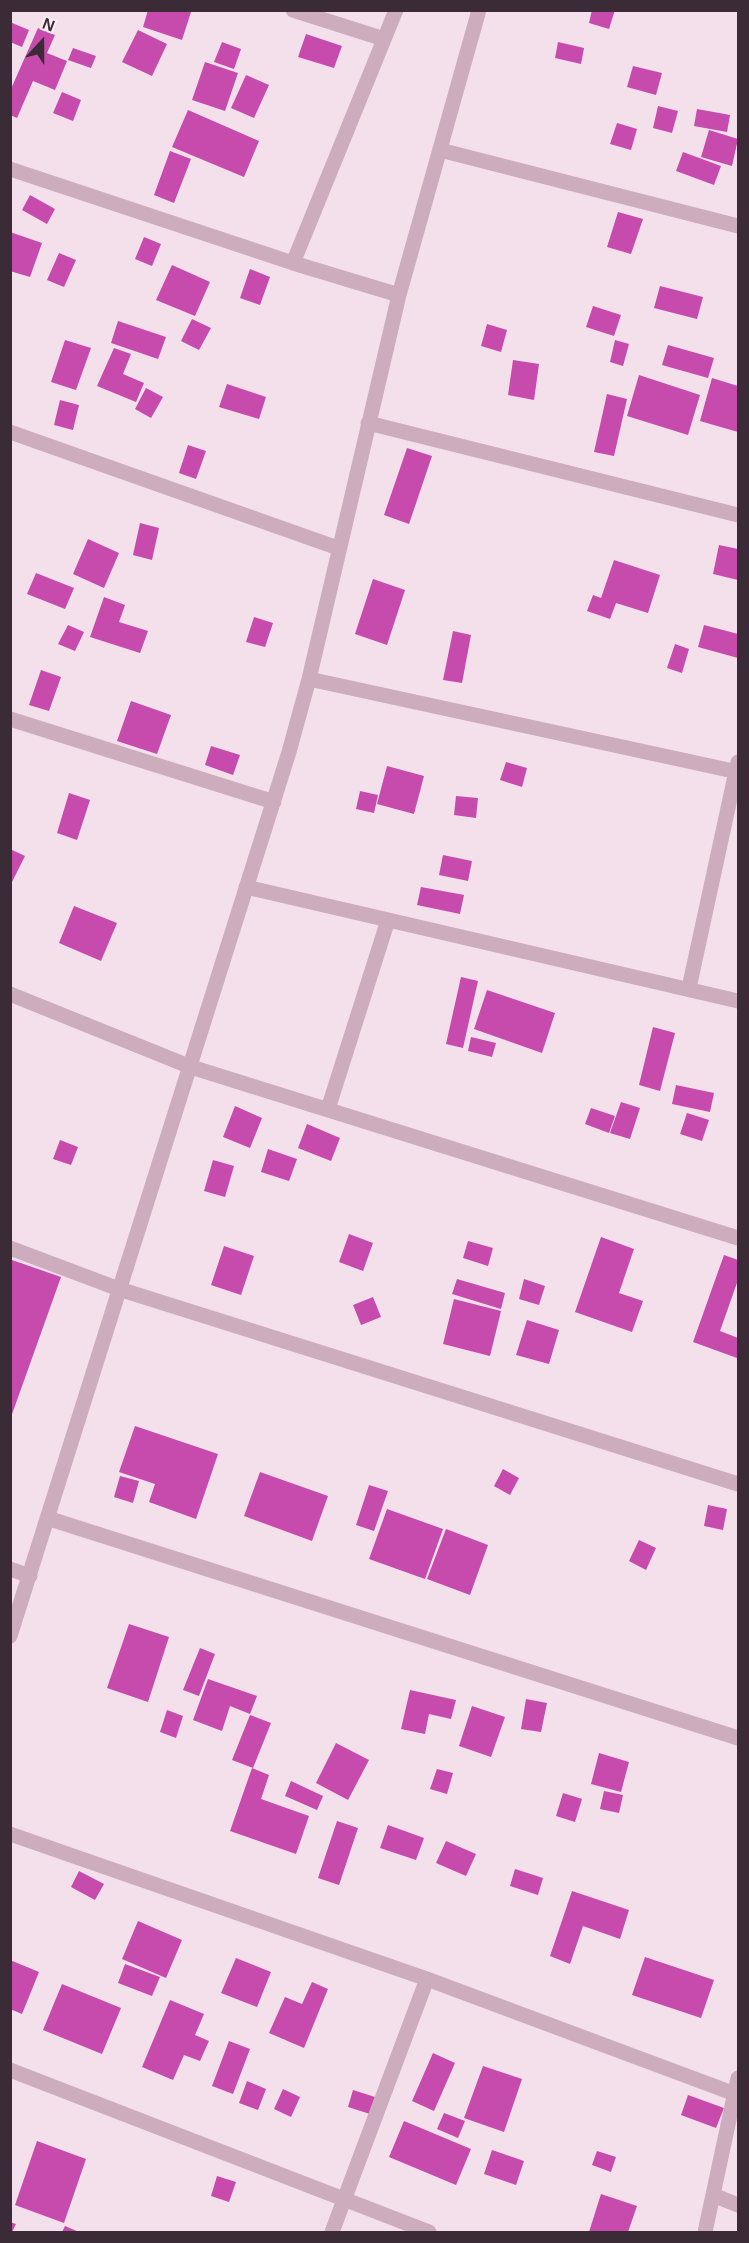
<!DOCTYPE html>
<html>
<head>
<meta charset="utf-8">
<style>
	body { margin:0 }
	#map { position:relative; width:749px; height:2243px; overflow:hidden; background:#f4e0ea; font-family:Helvetica,sans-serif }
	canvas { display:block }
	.frame { position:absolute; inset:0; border:12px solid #3a2b36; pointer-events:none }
	.north { position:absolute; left:12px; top:12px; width:60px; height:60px; -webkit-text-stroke:4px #fbedf4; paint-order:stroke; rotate:21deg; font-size:16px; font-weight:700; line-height:24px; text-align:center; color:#3a2b36 }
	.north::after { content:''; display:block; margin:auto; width:21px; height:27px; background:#3a2b36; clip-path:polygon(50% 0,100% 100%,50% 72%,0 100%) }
</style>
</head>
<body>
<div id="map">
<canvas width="749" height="2243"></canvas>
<div class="frame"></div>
<div class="north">N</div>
</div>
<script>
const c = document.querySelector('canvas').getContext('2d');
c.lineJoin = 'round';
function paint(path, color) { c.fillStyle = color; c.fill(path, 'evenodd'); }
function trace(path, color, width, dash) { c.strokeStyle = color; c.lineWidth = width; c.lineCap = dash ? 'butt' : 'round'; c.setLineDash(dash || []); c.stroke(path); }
const building = new Path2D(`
	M148,10L191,12L182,40L143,27Z
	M592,10H615L609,29L589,23Z
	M10,22L29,30L22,47L10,42Z
	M38,28L55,35L47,53L67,61L55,90L33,81L17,118L10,115V91Z
	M138,30L167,44L152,76L122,62Z
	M306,34L342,46L334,68L298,57Z
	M222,42L241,49L234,69L214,62Z
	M558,42L584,48L581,64L555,58Z
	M73,48L96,56L91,68L68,60Z
	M205,62L238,73L225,111L192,100Z
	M633,66L662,73L656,95L627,87Z
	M246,75L269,85L254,118L231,108Z
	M62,92L81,100L73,121L53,113Z
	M658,106L678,111L672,133L653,128Z
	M697,109L730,115L727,132L694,126Z
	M188,110L259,141L244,177L172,147Z
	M617,123L637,129L631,150L610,144Z
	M709,130L738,139L732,166L701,157Z
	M170,151L191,159L174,203L154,195Z
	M683,152L721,166L714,185L676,171Z
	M30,195L55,209L47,224L22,210Z
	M618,212L643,219L631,254L607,247Z
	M10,232L42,243L30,277L10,271Z
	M144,237L161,244L152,266L135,259Z
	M59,253L76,260L64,287L47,280Z
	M172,265L210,282L195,316L156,300Z
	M250,269L270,277L260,305L240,298Z
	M660,286L703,297L697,319L654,308Z
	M593,306L621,315L614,336L586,327Z
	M192,319L211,328L199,350L181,341Z
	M118,321L166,337L158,359L111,343Z
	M487,324L507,330L501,352L481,346Z
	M65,340L91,348L76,390L51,382Z
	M615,340L629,344L623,366L610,362Z
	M668,345L714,358L708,378L662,365Z
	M114,348L131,354L123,374L144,383L136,402L97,386Z
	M513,360L539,364L534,400L508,395Z
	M639,375L700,395L688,435L627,416Z
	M712,378L738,386V432L700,421Z
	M227,384L266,397L259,419L219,407Z
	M146,388L163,397L151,418L135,409Z
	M607,394L627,399L614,456L594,452Z
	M60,400L79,405L73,430L54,425Z
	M188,445L206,451L196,479L179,473Z
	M407,448L432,456L409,524L384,515Z
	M140,523L159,528L152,560L133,555Z
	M88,539L119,553L104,588L73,574Z
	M719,545L738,549V580L713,574Z
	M614,560L660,575L648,613L616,603L610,619L587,611L593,595L601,598Z
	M36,573L74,588L65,609L27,594Z
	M373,579L405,590L387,645L355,634Z
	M104,597L125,605L119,622L148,631L140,653L90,637Z
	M254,617L273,623L265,647L246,642Z
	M68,625L84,632L75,651L58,644Z
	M704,625L738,634V658L698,647Z
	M453,631L471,635L462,683L443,680Z
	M675,644L689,649L682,673L667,668Z
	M41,670L61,677L49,711L29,705Z
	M131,701L171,715L157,754L117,741Z
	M211,746L240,755L233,775L205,765Z
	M506,762L527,768L522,787L500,780Z
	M387,766L424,776L414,814L377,804Z
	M360,791L378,795L374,813L356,809Z
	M69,793L90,800L77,840L57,833Z
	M456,796L478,798L476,818L454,815Z
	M10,849L25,856L10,886Z
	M443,855L472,861L468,881L439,875Z
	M421,887L464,895L460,914L417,905Z
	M74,906L117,923L101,961L59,943Z
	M461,977L478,981L463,1048L446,1044Z
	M487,990L555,1013L542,1053L474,1029Z
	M653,1027L675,1033L660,1091L639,1085Z
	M471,1037L496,1043L492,1057L468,1051Z
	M676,1085L714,1093L710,1112L672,1104Z
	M621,1102L640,1108L630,1139L610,1133Z
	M235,1106L262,1118L250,1148L223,1137Z
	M591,1108L615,1116L609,1133L585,1124Z
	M687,1113L709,1120L702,1141L680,1134Z
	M307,1124L340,1138L331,1161L298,1148Z
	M60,1140L78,1147L71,1165L53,1159Z
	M268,1149L297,1159L289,1181L261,1172Z
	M213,1160L234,1166L225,1197L204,1191Z
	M349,1234L373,1243L363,1271L339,1262Z
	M601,1237L634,1249L619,1293L643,1301L632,1332L575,1312Z
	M468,1241L493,1248L488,1266L463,1258Z
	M224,1246L254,1256L241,1295L211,1285Z
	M724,1255L738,1260V1280L720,1331L738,1338L737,1358L693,1342Z
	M12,1260L61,1277L11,1417L10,1264Z
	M457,1279L505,1293L501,1309L452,1294Z
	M524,1279L545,1286L539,1305L519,1299Z
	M373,1297L381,1317L361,1325L353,1305Z
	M454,1299L501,1311L490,1356L443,1344Z
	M527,1320L559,1330L549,1364L516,1355Z
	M135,1426L218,1454L196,1519L149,1502L155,1484L119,1472Z
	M503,1469L519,1478L510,1495L494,1486Z
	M260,1472L328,1496L312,1541L244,1516Z
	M120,1476L139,1481L133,1503L114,1497Z
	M369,1485L388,1491L374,1531L356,1525Z
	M708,1505L727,1509L723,1530L704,1526Z
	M387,1509L443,1529L425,1579L369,1559Z
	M446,1529L488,1545L470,1595L427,1579Z
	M639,1540L656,1548L646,1570L629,1561Z
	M129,1624L169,1637L148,1702L107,1688Z
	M200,1648L215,1654L199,1696L183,1690Z
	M208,1679L257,1696L250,1714L230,1706L222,1731L193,1720Z
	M410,1690L456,1700L451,1719L429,1714L425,1734L401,1729Z
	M526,1699L547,1703L541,1732L521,1729Z
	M472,1706L505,1717L491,1757L459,1746Z
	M167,1710L183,1716L176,1738L160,1732Z
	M250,1715L271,1723L253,1768L232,1760Z
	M336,1743L369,1760L348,1800L316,1783Z
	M599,1753L629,1762L621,1792L591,1784Z
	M252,1768L269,1775L261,1799L309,1816L296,1854L230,1831Z
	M437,1769L453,1773L447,1794L430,1789Z
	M291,1781L323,1796L317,1810L285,1796Z
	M604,1791L623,1795L619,1813L600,1809Z
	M563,1793L582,1799L575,1822L556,1816Z
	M337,1821L358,1828L339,1885L318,1878Z
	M388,1825L424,1838L416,1860L380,1848Z
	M446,1841L476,1854L466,1876L436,1863Z
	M515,1869L543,1878L538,1895L510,1886Z
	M79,1871L104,1884L95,1900L71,1887Z
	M572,1891L629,1910L620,1939L583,1926L570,1964L550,1956Z
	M138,1921L182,1940L166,1978L122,1959Z
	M645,1957L714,1980L701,2018L632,1995Z
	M236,1958L271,1972L257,2007L221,1993Z
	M10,1960L39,1972L22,2014L10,2009Z
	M125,1964L160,1977L152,1996L118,1983Z
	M312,1982L328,1989L304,2048L269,2033L285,1997L302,2004Z
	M62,1984L121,2008L102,2054L43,2030Z
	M170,2000L204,2014L195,2035L209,2041L200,2061L184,2055L173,2080L142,2067Z
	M229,2041L250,2049L233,2094L212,2086Z
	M433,2053L455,2063L434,2111L412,2101Z
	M483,2066L522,2079L504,2132L464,2118Z
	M247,2081L266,2089L258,2110L239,2103Z
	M283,2089L300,2097L291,2117L274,2109Z
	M353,2090L375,2097L370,2114L348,2107Z
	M688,2095L724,2108L716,2128L681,2115Z
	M444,2113L465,2121L458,2138L437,2129Z
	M404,2121L471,2149L456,2185L389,2157Z
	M37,2141L86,2159L64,2223L15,2205Z
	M492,2150L524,2161L516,2185L484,2174Z
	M597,2151L616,2157L611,2172L592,2165Z
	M217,2176L236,2182L229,2202L211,2196Z
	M601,2194L637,2206L628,2232H589Z
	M10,2222L16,2224L12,2232H10Z
	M65,2226L79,2232H62Z`);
const minor = new Path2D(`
	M293,10L384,39
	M440,150L738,226
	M10,169L293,263L399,295
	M293,263L396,10
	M368,423L738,515
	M10,432L338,548
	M309,679L738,772
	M10,719L274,802
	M246,887L738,1001
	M689,988L738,762
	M10,994L191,1067L738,1238
	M328,1109L388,920
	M10,1248L119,1289L738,1484
	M47,1518L738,1738
	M10,1569L30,1576
	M10,1636L289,752L309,679L399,295L479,10
	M10,1834L427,1979L735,2094
	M10,2070L429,2232
	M713,2195L738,2205
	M332,2232L427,1979
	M705,2232L738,2078`);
paint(building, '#c74bac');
trace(minor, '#cdacbe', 15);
</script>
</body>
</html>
